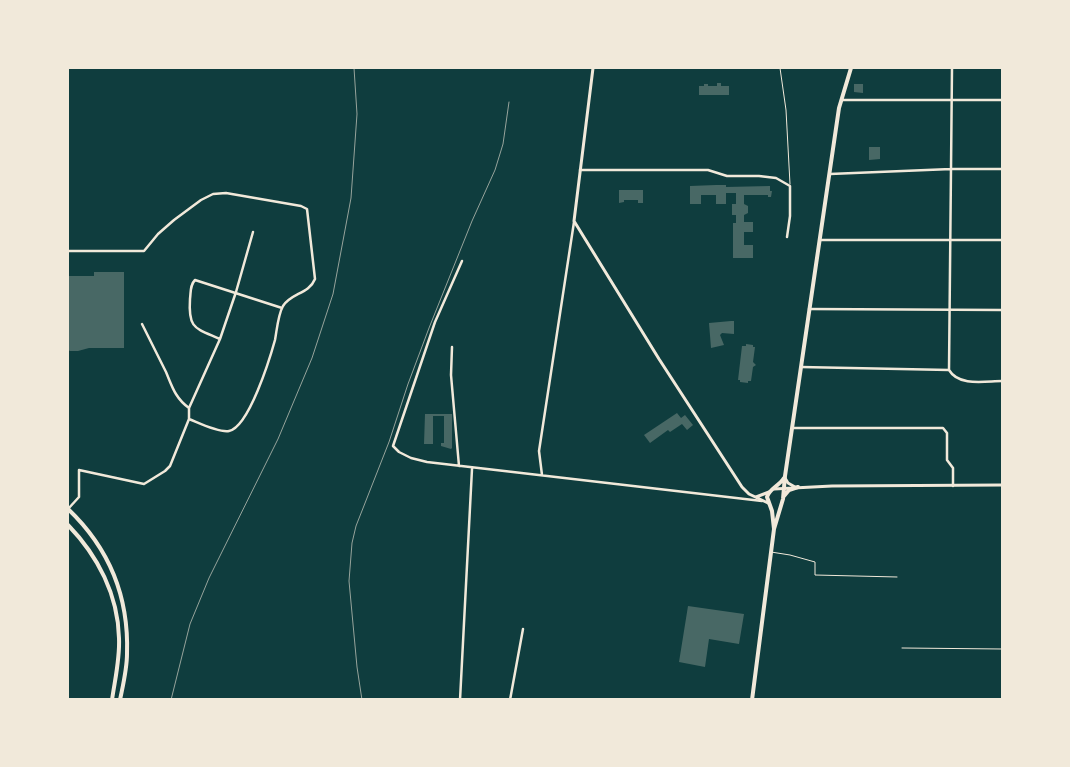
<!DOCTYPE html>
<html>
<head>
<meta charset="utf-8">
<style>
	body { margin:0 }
	#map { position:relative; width:1070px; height:767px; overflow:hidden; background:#0f3d3e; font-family:"Fira Sans Condensed",sans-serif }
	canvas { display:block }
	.frame { position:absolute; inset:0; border:69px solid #f1e9da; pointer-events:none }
</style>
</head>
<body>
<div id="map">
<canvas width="1070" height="767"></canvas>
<div class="frame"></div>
</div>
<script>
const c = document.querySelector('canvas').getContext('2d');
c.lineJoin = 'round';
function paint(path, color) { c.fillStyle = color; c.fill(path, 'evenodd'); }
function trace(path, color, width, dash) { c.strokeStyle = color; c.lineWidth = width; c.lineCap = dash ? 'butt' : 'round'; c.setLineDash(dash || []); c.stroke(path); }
const building = new Path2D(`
	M717,83H721V86H729V95H699V86H704V84H708V86H717Z
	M854,84H863V93L854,92Z
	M869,147H880V159L869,160Z
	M716,185H726V187L770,186V191H772L771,197H768V195H744V204L748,206V213L744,215V222H753V232H744V245H753V258H733V223H736V215H732V204H736V193H726V204H716V195H701V204H690V186Z
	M619,190H643V203H638V200H624V202L619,203Z
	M94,272H124V348H89L78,351H70L68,350V276H94Z
	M731,321H734V334L722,333L720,335L724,345L711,348L709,323Z
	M746,344L753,345V347H755L753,362L756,365L753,367L751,381H748V383L740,382V380H738L742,346H746Z
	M677,413L681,418L685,415L693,425L687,430L682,424L670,432L668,430L650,443L644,435Z
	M425,414H452V448L451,449L441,446V443H444V416H433V444H424Z
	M688,606L744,614L739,644L709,639L705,667L679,662Z`);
const service = new Path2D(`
	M780,68L786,110L790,184
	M771,552L790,555L815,562V575L897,577
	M902,648L1002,649`);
const minor = new Path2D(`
	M842,100H1002
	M580,170H708L727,176H759L776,178L790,186V216L787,237
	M830,174L951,169H1002
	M820,240H1002
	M68,251H144L158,234L174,220L201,200L213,194L226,193L301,206L307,209L315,279C309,294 291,293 283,306C278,315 277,329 275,340C270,358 249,427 229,431C219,433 199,423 189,419
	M462,261L435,322L393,446L399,452L411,458L427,462L762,501
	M809,309L1002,310
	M142,324C150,340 158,356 166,372C172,386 175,398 189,408
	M220,339C195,328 188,329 190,299C191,291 190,285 195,280L282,308
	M452,347L451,375L459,466
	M801,367L949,370
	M949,370L952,68
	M949,370C959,387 986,381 1002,381
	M792,428H943L947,433V460L953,468V486
	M542,475L539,451L574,222
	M68,509L79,497V470L144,484L165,471L170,466L189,419V408L220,339L236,292L253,232
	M460,700L472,469
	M510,700L523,629`);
const tertiary = new Path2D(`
	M593,68L574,221L659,359L742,487L749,494L768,503
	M785,478L788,483L795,487
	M774,489L832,486L1002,485
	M756,497L769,492`);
const secondary = new Path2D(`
	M784,496L789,490L798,487
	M68,509C109,548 129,597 127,654C127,669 123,685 120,700
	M68,525C98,556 118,595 119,638C120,659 115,679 112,700
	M774,529L783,499L785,476L839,108L851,68
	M752,700L774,529L772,511L767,497C769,489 779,486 784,478`);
const rail = new Path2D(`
	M171,700L190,624L209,578L278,439L312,358L333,294L351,198L357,114L354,68
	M362,700L357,667L349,581L352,543L356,526L389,442L408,384L429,328L472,221L495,170L503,144L509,102`);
paint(building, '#486865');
trace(service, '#f1e9da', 1);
trace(minor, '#f1e9da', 2.5);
trace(tertiary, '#f1e9da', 3);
trace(secondary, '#f1e9da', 4);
trace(rail, '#97a49c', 1);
</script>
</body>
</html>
